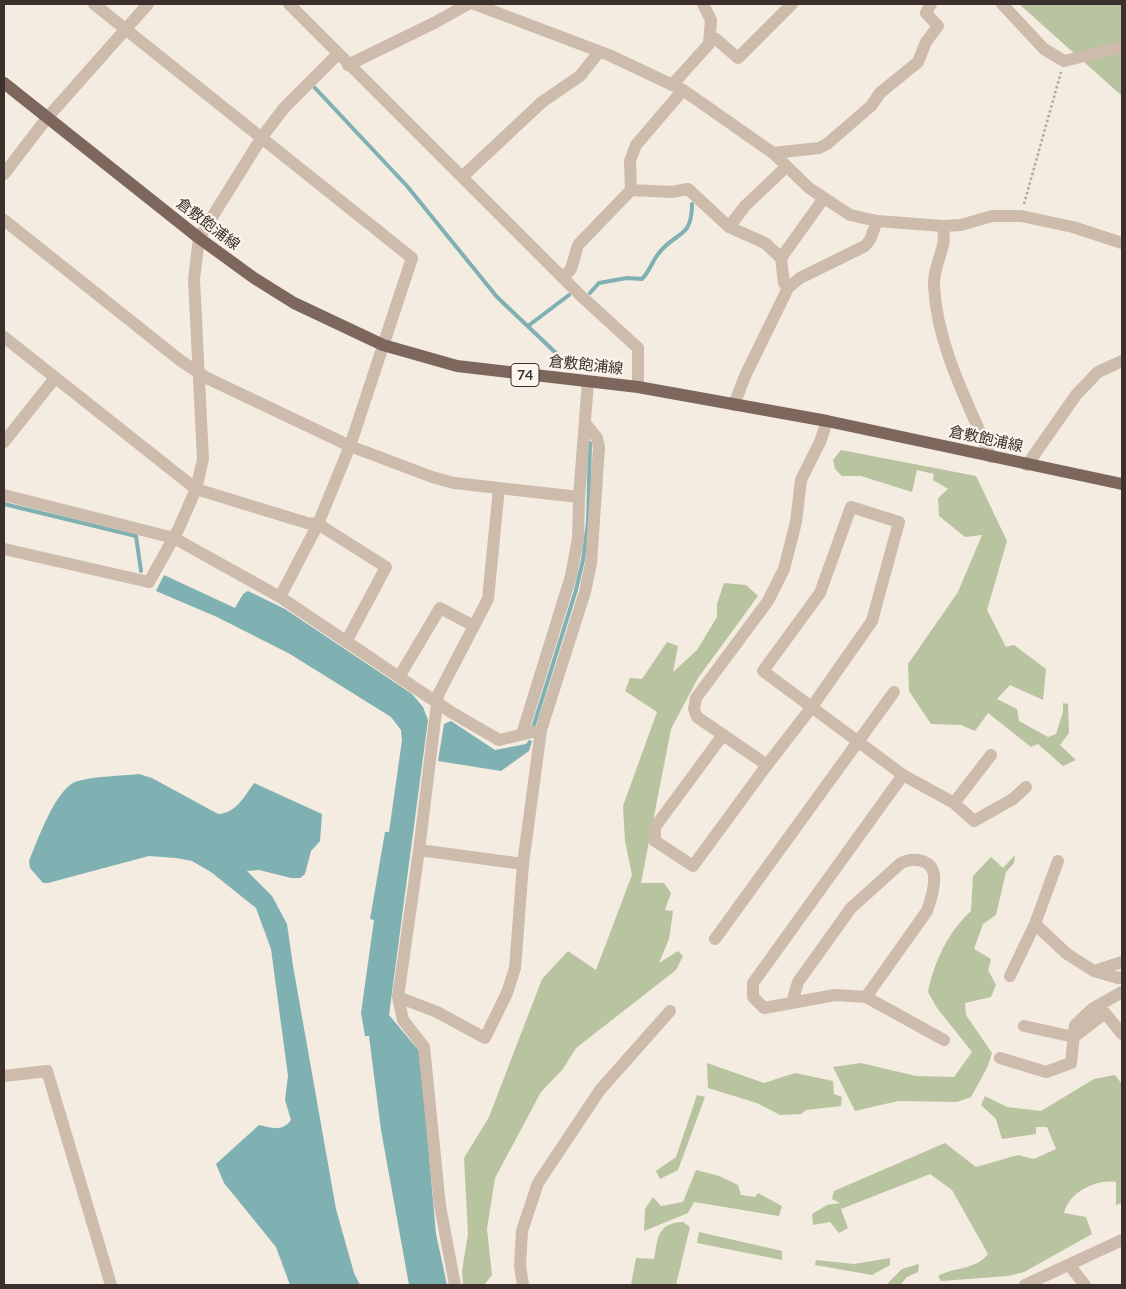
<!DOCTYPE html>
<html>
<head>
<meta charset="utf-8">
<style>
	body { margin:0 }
	#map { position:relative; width:1126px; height:1289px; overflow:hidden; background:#f4ebe1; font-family:Lato,sans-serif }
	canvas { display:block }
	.frame { position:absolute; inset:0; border:5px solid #3b302b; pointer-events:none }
</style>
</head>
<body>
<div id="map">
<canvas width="1126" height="1289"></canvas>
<div class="frame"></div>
</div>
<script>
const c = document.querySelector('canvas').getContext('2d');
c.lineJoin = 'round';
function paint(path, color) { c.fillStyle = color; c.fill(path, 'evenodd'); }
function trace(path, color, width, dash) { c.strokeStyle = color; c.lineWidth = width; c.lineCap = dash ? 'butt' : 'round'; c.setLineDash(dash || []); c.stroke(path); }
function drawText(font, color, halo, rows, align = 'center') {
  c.font = font + ' Lato,"Noto Sans JP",sans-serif'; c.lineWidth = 4.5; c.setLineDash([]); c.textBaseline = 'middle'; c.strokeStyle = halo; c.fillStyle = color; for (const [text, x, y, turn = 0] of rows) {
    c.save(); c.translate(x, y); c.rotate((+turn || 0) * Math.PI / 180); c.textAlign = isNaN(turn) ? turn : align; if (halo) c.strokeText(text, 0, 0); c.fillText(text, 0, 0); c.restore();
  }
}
const green = new Path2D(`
	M1019,4H1122V96Z
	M841,450L976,476L1007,541L987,610L1006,647L1014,645L1046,669L1043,700L1010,685L997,699L1017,709L1019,721L1048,737L1056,734L1063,712V703L1068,704L1069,733L1060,745L1076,760L1063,766L1038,744L1031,747L988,713L975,731L961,725L931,724L909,691L908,664L958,592L982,535L965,537L939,516L938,498L948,489L933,480L934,474L917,470L912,492L861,476H842L835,469L833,460Z
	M724,583L746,585L758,596L698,678L671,729L641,883H664L671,893L665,910L673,911L669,939L659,963L678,951L683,956L676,970L576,1048L563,1069L541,1092L495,1178L487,1229L492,1275L484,1285H463L462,1271L468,1234L464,1158L489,1117L542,979L568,951L596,970L632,875L625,841L623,806L657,712L625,691L630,678L642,679L667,642L678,646L673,672L697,650L717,617V604Z
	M1015,855L1014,863L1006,872L996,915L983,924L974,949L991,959L988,970L996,985L991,997L965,1003L966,1015L992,1053L987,1068L971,1097L957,1102L898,1101L855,1111L833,1067L861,1063L916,1076L954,1077L972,1052L937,1008L928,992C934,962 948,932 971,911L973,876L991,857L1003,868Z
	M707,1063L764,1083L795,1073L833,1081L834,1094L842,1097L841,1106L806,1110L801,1114L780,1115L757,1103L708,1088Z
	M1115,1075L1122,1084V1203L1116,1205V1182C1096,1179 1069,1192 1064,1213L1086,1217L1092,1234L1024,1272L1008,1276L941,1281L938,1276C956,1266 974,1271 988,1254L952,1190L930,1174L841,1209L848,1228L839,1233L830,1222L813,1225L812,1214L827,1205L840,1203L832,1199L834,1191L945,1143L976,1167L1018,1155L1034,1159L1056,1149L1047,1127H1036V1134L1002,1139L996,1119L981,1105L985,1096L1007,1107L1041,1111L1094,1079Z
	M697,1095L705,1097L678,1170L660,1179L656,1171L676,1157Z
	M696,1170L719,1176L738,1185L741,1195L755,1197L758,1193L782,1206L779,1216L694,1202L688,1213L644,1231L645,1209L653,1197L661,1206L683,1202Z
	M683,1222L690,1227L676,1285H631L636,1258L654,1259C658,1238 657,1223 683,1222Z
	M699,1232L782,1251V1260L697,1243Z
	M890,1258V1265L872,1275L815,1265L816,1260L854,1264Z
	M919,1264L918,1272L907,1277L900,1285H886L902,1269Z`);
const water = new Path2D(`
	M164,575L235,608L243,594L248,591L285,609L412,694L423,707L428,720L389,1015L420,1052L436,1234L447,1285H409L381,1130L369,1036H365L361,1013L374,920L370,919L385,832H389L402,740L401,730L391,717L290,654L217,617L156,591Z
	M451,721L495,750L526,744L529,740L532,741L529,751L501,771L438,761L444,724Z
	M139,774L152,778L218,814C236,813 244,797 254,783L322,814L320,841L311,851L305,874L300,878H291L259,870L247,871L272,896L287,924L293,966L336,1209L354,1273L360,1285H290L276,1247L224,1183L216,1164L259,1125C272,1128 282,1132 291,1120L285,1100L288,1076L271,949L256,908L211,872L192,861L176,858L149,856L48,883H43L30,868L29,861C37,842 56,786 78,781C97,776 120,776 139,774Z`);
const stream = new Path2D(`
	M315,88L407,186L497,297L558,355
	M590,293L599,283L627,278L642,279C650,271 652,261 659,253C676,231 692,239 692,204
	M528,326L569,295
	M4,504L136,536L141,571
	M533,728L576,590L583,560L588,522L590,443`);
const path = new Path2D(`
	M1024,204L1061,72`);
const minor = new Path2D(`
	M94,4L412,258L350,446L318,524L280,597
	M289,4L580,295L638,348V387
	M474,4L609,55L683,90L773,153L809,188L850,215L877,221L943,226L961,225L992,216H1021L1073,227L1122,243
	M1002,4L1044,49L1064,61L1122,47
	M710,38L716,39L738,58L792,4
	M348,65L434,23L468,4
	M672,85L709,44L711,20L703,4
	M773,153L819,148L827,144L871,106L880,93L918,62L926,42L938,26L926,13L931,4
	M4,174L47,118L148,4
	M462,177L542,102L580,76L599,52
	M631,190L672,192L688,189L729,227L765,243L781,258L784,283L788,288
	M4,220L181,361L207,378L350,446L432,477L454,483L579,497
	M943,226C943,232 945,239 943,245C940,259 933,271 934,286C937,346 968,403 991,457
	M729,227L745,206L786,167
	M781,258L824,198
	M563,278L571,269L578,245L631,190L630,161L636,145L683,90
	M4,337L196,489L307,523L318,524L386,567L346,642
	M734,405L745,376L788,288L800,278L865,246L870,240L877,221
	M827,421L820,442L801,480L796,522L784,569L768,601L696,698L694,709L697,717L767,765L811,708L872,621L899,522L851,507L820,593L763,671L903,775L753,983V997L764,1008L835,995L866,997L944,1040
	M4,442L55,378
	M1027,465L1076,395L1098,372L1122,361
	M4,495L174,538L280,597L451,712L499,740L541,730
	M4,549L149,582L178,530L196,489L203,459L194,279L199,238L262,137L284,108L338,54
	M399,677L440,608L474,626
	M522,734L571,576L578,538L579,497L588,382
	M723,735L655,827V841L693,866L767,765
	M903,775L954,803L974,821L1013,799L1026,787
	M954,803L991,755
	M419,850L523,864
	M1035,924L1067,954L1094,971L1122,962
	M715,939L894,692
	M1094,971L1118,978L1122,977
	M1010,976L1035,924L1058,861
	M398,997L437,1012L485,1038L507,993L515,968L523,864L541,730L585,592L591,563L599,448L597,438L585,423
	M792,1003L798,982L851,908L901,863C913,857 932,859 934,875C935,886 931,900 927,911L866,997
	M1024,1026L1074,1037L1105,1013L1122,1034
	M1000,1058L1046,1072L1071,1063L1075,1025L1092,1009L1122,992
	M4,1076L47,1071L111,1285
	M1069,1265L1085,1285
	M455,1285L440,1206L424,1047L403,1020L398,997L419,850L438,695L488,599L499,488
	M523,1285L520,1266L522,1231L538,1183L600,1090L670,1011
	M1025,1285L1122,1240`);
const major = new Path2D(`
	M4,83L199,238L254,278L294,303L383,345L457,366L638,387L827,421L1122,484`);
const shields = [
	[525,375,28]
];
const shieldNames = [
	["74",525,375]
];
const streetNames = [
	["倉敷飽浦線",208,224,37],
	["倉敷飽浦線",586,365,6],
	["倉敷飽浦線",986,439,12]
];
paint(green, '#b8c4a0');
paint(water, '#7fb0b2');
trace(stream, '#7fb0b2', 4);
trace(path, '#b9a596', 2.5, [2.5, 2.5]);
trace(minor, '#cdbbac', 12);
trace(major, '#7d675c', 12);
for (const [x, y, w] of shields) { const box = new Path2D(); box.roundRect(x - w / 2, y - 11.5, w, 23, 4); c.fillStyle = '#fbf5ee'; c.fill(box); trace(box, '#3b302b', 1); }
drawText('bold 14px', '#3b302b', null, shieldNames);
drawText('15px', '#3b302b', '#fbf5ee', streetNames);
</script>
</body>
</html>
